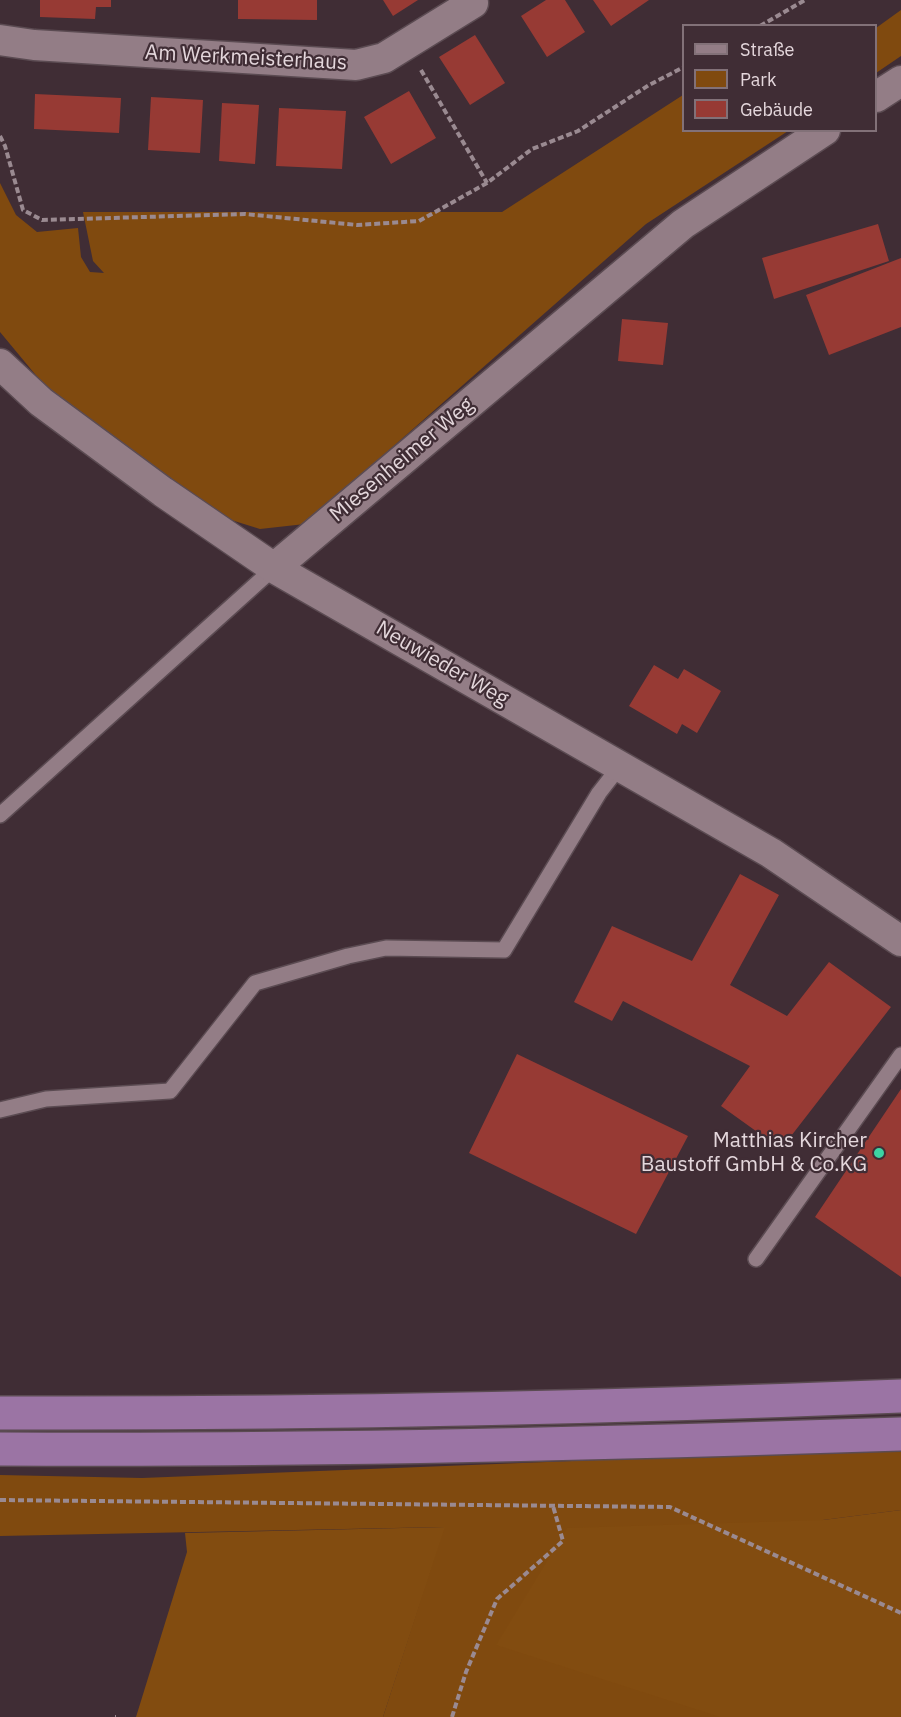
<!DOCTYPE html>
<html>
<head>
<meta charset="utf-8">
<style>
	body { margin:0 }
	#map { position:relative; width:901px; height:1717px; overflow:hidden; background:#402d35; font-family:"IBM Plex Sans",sans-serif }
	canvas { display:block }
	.legend { position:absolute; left:682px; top:24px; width:195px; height:108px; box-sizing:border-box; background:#402d35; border:2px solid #827178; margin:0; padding:8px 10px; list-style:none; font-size:18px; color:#e4d7dc }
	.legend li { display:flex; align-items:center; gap:12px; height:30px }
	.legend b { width:30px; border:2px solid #827178 }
</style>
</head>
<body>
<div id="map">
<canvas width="901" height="1717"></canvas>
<ul class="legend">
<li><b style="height:8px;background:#937d86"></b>Straße</li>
<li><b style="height:16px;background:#804a0f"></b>Park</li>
<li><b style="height:16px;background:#973a34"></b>Gebäude</li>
</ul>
</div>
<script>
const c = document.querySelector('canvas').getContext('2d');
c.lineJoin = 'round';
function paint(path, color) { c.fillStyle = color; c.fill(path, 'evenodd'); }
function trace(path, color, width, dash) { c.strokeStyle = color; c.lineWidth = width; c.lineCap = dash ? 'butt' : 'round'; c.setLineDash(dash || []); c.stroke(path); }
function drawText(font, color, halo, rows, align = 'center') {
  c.font = font + ' "IBM Plex Sans",sans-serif'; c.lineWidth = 4.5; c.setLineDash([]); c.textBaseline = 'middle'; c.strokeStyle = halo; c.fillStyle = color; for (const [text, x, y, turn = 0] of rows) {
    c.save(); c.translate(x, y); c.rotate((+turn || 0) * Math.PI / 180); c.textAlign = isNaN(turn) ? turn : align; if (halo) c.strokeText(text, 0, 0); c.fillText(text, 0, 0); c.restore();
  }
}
const green = new Path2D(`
	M901,10V56L876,73V28Z
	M683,95L684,130L788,131L646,224L305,524L260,529L212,514L49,391L0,332V183L16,215L37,232L78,228L81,257L90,272L104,273L93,261L83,212H502Z
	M901,1448V1510L823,1520L720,1717H383L444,1527L0,1536V1475L142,1478Z`);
const forest = new Path2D(`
	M901,1510V1717H720L496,1645L567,1528L823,1520Z
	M445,1527L383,1717H136L187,1552L185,1533Z`);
const building = new Path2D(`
	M40,0H111V7H96L95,19L40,17Z
	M238,0H317V20L238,19Z
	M383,0H418L393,16Z
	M546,0H565L585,32L547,57L521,16Z
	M593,0H649L611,26Z
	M475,35L505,83L470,105L439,57Z
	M409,91L436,138L391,164L364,117Z
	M35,94L121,98L119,133L34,129Z
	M151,97L203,100L200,153L148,150Z
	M222,103L259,105L255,164L219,161Z
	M279,108L346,111L342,169L276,166Z
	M878,224L889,261L774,299L762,258Z
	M901,258V327L829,355L806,295Z
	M622,319L668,323L663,365L618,361Z
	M654,665L678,679L684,669L721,691L697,733L682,724L677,734L629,706Z
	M740,874L779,895L730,985L787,1016L829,962L891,1007L781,1149L721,1106L750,1066L623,1001L612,1021L574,1002L612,926L692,961Z
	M517,1054L688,1136L636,1234L469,1153Z
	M901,1089V1277L815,1217Z`);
const path = new Path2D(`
	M760,26L805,0
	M421,70L487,183
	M0,136L5,146L23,210L42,220L245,214L357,225L419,221L487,183L532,149L578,131L649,85L684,67
	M0,1500L670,1507L901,1613
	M115,1717H116
	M452,1717L466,1672L497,1599L563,1541L553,1506`);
const service = new Path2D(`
	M0,815L274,568
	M0,1110L46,1099L170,1091L255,983L348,956L386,948L504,950L599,793L620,766
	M756,1259L901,1055`);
const minor = new Path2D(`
	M0,40L34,45L356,65L384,58L473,3L471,0
	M876,97L901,81
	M0,364L41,402L163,492L274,568L771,853L901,941
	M274,568L683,224L825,130`);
const trunk = new Path2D(`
	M0,1413C301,1414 601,1408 901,1396
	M0,1449C300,1451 601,1444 901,1434`);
const markers = [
	[879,1153,6,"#3dd4a3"]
];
const streetNames = [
	["Am Werkmeisterhaus",246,58,3],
	["Miesenheimer Weg",402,460,-40],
	["Neuwieder Weg",442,664,30]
];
const poiNames = [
	["Matthias Kircher",867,1141],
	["Baustoff GmbH & Co.KG",867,1165]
];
paint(green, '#804a0f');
paint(forest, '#824c10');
paint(building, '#973a34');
trace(service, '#5b4b52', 18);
trace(minor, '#5b4b52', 33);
trace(trunk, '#5b4b52', 36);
trace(path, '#9a8a91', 4, [6, 3]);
trace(service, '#937d86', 15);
trace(minor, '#937d86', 30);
trace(trunk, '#9b74a4', 33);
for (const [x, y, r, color] of markers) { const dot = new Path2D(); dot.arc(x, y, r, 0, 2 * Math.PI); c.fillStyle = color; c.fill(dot); trace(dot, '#402d35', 2); }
drawText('21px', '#e4d7dc', '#402d35', streetNames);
drawText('21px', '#e4d7dc', '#402d35', poiNames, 'right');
</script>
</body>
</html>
